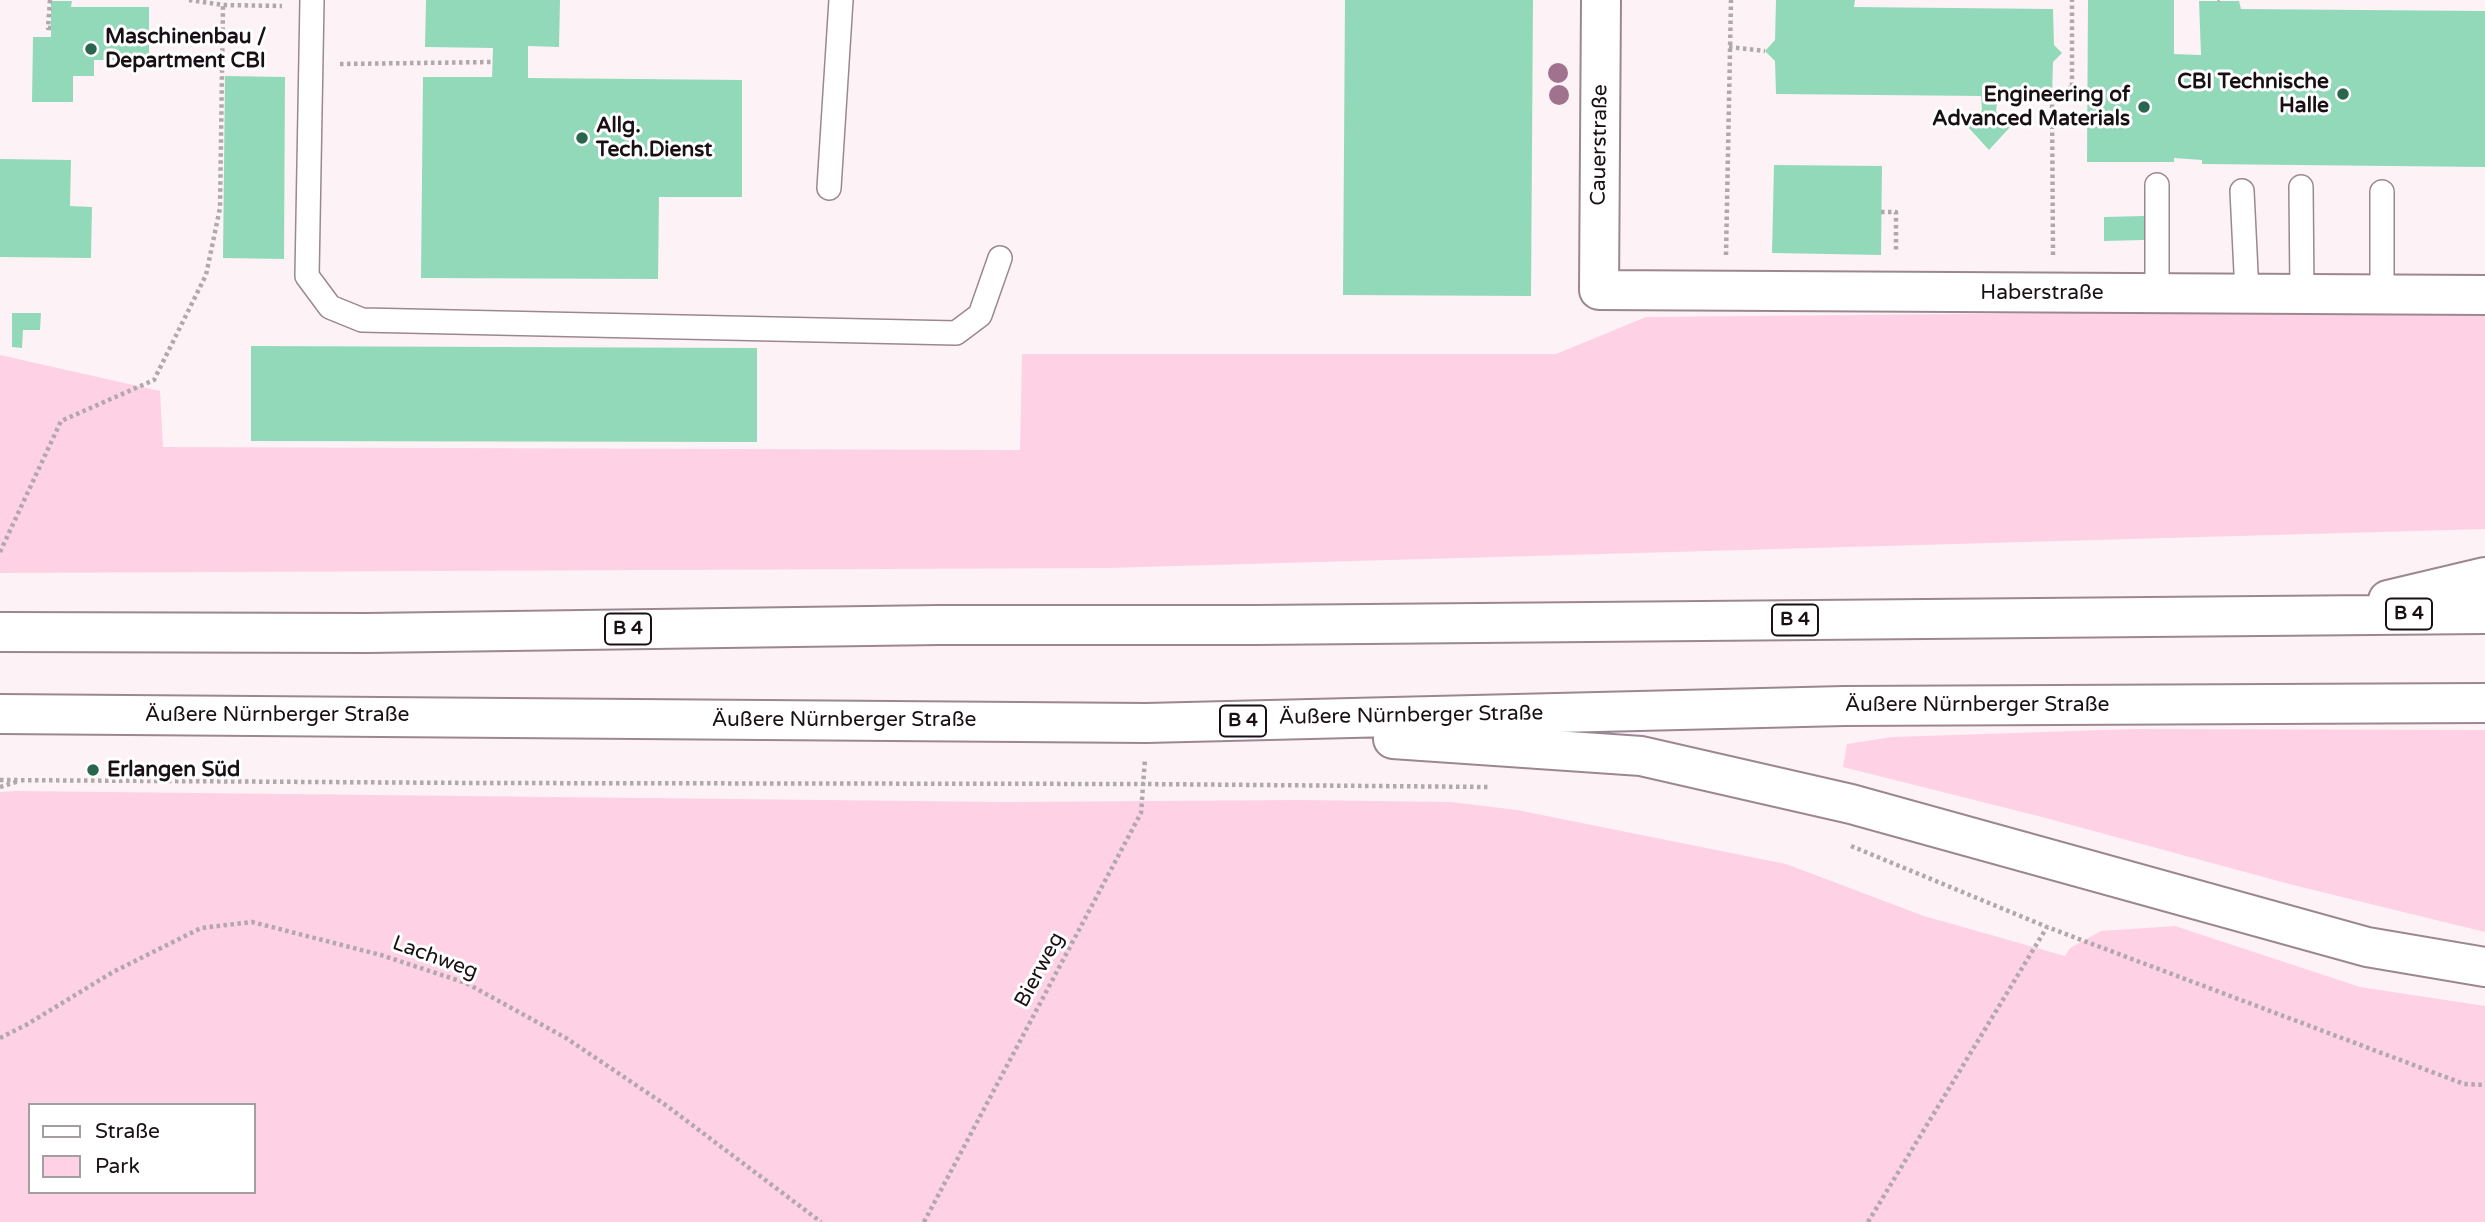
<!DOCTYPE html>
<html>
<head>
<meta charset="utf-8">
<style>
	body { margin:0 }
	#map { position:relative; width:2485px; height:1222px; overflow:hidden; background:#fdf3f7; font-family:"Varela Round",sans-serif }
	canvas { display:block }
	.legend { position:absolute; left:28px; top:1103px; width:228px; height:91px; box-sizing:border-box; background:#fff; border:2px solid #a39fa1; margin:0; padding:9px 12px; list-style:none; font-size:21px; color:#181014 }
	.legend li { display:flex; align-items:center; gap:14px; height:35px }
	.legend b { width:35px; border:2px solid #a39fa1 }
</style>
</head>
<body>
<div id="map">
<canvas width="2485" height="1222"></canvas>
<ul class="legend">
<li><b style="height:9px;background:#fff"></b>Straße</li>
<li><b style="height:19px;background:#fed1e5"></b>Park</li>
</ul>
</div>
<script>
const c = document.querySelector('canvas').getContext('2d');
c.lineJoin = 'round';
function paint(path, color) { c.fillStyle = color; c.fill(path, 'evenodd'); }
function trace(path, color, width, dash) { c.strokeStyle = color; c.lineWidth = width; c.lineCap = dash ? 'butt' : 'round'; c.setLineDash(dash || []); c.stroke(path); }
function drawText(font, color, halo, rows, align = 'center') {
  c.font = font + ' "Varela Round",sans-serif'; c.lineWidth = 6; c.setLineDash([]); c.textBaseline = 'middle'; c.strokeStyle = halo; c.fillStyle = color; for (const [text, x, y, turn = 0] of rows) {
    c.save(); c.translate(x, y); c.rotate((+turn || 0) * Math.PI / 180); c.textAlign = isNaN(turn) ? turn : align; if (halo) c.strokeText(text, 0, 0); c.fillText(text, 0, 0); c.restore();
  }
}
const green = new Path2D(`
	M2485,309V529L1107,568L0,573V355L160,391L163,447L1020,450L1022,354H1556L1646,317Z
	M2135,729L2485,730V932L2293,885L2042,817L1843,767L1847,744L1892,737Z
	M16,791L1005,802L1301,800L1451,802L1517,810L1786,864L1924,916L2065,956L2070,948L2101,931L2175,926L2360,987L2485,1006V1222H0V792ZM30,1105H254V1192H30Z`);
const building = new Path2D(`
	M426,0H560L559,47L528,46V78L742,80V197H659L658,279L421,278L423,77H492L493,48L425,47Z
	M1345,0H1533L1531,296L1343,295Z
	M1776,0H1855L1854,7L2053,9L2054,45L2062,53L2053,62L2052,96L1998,97L1996,111L2011,126L1989,150L1967,126L1982,110L1981,96L1776,94L1775,61L1765,51L1775,40Z
	M2088,0H2174V54L2201,55L2199,1H2239L2241,9L2485,11V167L2202,164V160L2174,158V162H2087Z
	M51,1H72L71,7H149V60H94V76H73V102H32L33,37H51Z
	M225,76L285,77L284,259L223,258Z
	M0,159L71,160L70,206L92,207L91,258L0,257Z
	M1774,165L1882,166L1881,255L1772,253Z
	M2144,216V240L2104,241V217Z
	M12,313H41L40,330H23L22,348L12,347Z
	M251,346L757,348V442L251,441Z`);
const path = new Path2D(`
	M50,0L48,28H51
	M189,0L223,5L282,6
	M2218,1L2219,0
	M1729,47L1765,51
	M340,64L493,62
	M1881,212H1896V253
	M1726,255L1731,0
	M2053,255L2052,96L2072,87V0
	M0,552L61,421L154,380L206,275L220,208L223,5
	M0,780L475,783L1144,784L1490,787
	M0,787L19,781
	M1851,846L2047,927L2464,1084L2485,1085
	M0,1038L26,1025L113,972L201,928L252,922L381,955L466,983L566,1038L667,1106L821,1222
	M924,1222L1141,813L1145,759
	M1868,1222L2047,927`);
const service = new Path2D(`
	M312,0L307,276L330,307L362,320L956,333L980,315L1000,258
	M2301,187L2302,294
	M829,188L841,0
	M2242,191L2247,293
	M2382,192V295
	M2157,294V185`);
const minor = new Path2D(`
	M1601,0L1599,290L2485,295`);
const trunk = new Path2D(`
	M2388,600L2485,577
	M0,632L367,633L939,625H1255L2485,614
	M0,714L1146,723L1844,706L2485,703
	M1393,739L1641,756L1851,804L2367,947L2485,967`);
const trees = [
	[1558,73],
	[1559,95]
];
const markers = [
	[91,49,7,"#2a654e"],
	[2343,94,7,"#2a654e"],
	[2144,107,7,"#2a654e"],
	[582,138,7,"#2a654e"],
	[93,770,7,"#2a654e"]
];
const shields = [
	[2409,614,46],
	[1795,620,46],
	[628,629,46],
	[1243,721,46]
];
const shieldNames = [
	["B 4",2409,614],
	["B 4",1795,620],
	["B 4",628,629],
	["B 4",1243,721]
];
const poiNames = [
	["Maschinenbau /",105,37],
	["Department CBI",105,61],
	["CBI Technische",2329,82,"right"],
	["Halle",2329,106,"right"],
	["Engineering of",2130,95,"right"],
	["Advanced Materials",2130,119,"right"],
	["Allg.",596,126],
	["Tech.Dienst",596,150],
	["Erlangen Süd",107,770]
];
const streetNames = [
	["Cauerstraße",1600,145,-89],
	["Haberstraße",2042,293],
	["Äußere Nürnberger Straße",1977,705],
	["Äußere Nürnberger Straße",277,715],
	["Äußere Nürnberger Straße",1411,716,-1],
	["Äußere Nürnberger Straße",844,720],
	["Lachweg",435,958,20],
	["Bierweg",1040,970,-62]
];
paint(green, '#fed1e5');
paint(building, '#92d9ba');
trace(service, '#9c8791', 26);
trace(minor, '#9c8791', 42);
trace(trunk, '#9c8791', 42);
trace(path, '#b1a8ac', 4.5, [3.5, 3.5]);
trace(service, '#fff', 23);
trace(minor, '#fff', 38);
trace(trunk, '#fff', 38);
c.fillStyle = '#a0728d';
for (const [x, y] of trees) { c.beginPath(); c.arc(x, y, 10, 0, 2 * Math.PI); c.fill(); }
for (const [x, y, r, color] of markers) { const dot = new Path2D(); dot.arc(x, y, r, 0, 2 * Math.PI); c.fillStyle = color; c.fill(dot); trace(dot, '#fff', 2.5); }
for (const [x, y, w] of shields) { const box = new Path2D(); box.roundRect(x - w / 2, y - 15.5, w, 31, 5); c.fillStyle = '#fff'; c.fill(box); trace(box, '#181014', 2); }
drawText('bold 19px', '#181014', null, shieldNames);
drawText('bold 21px', '#181014', '#fff', poiNames, 'left');
drawText('21px', '#181014', '#fff', streetNames);
</script>
</body>
</html>
